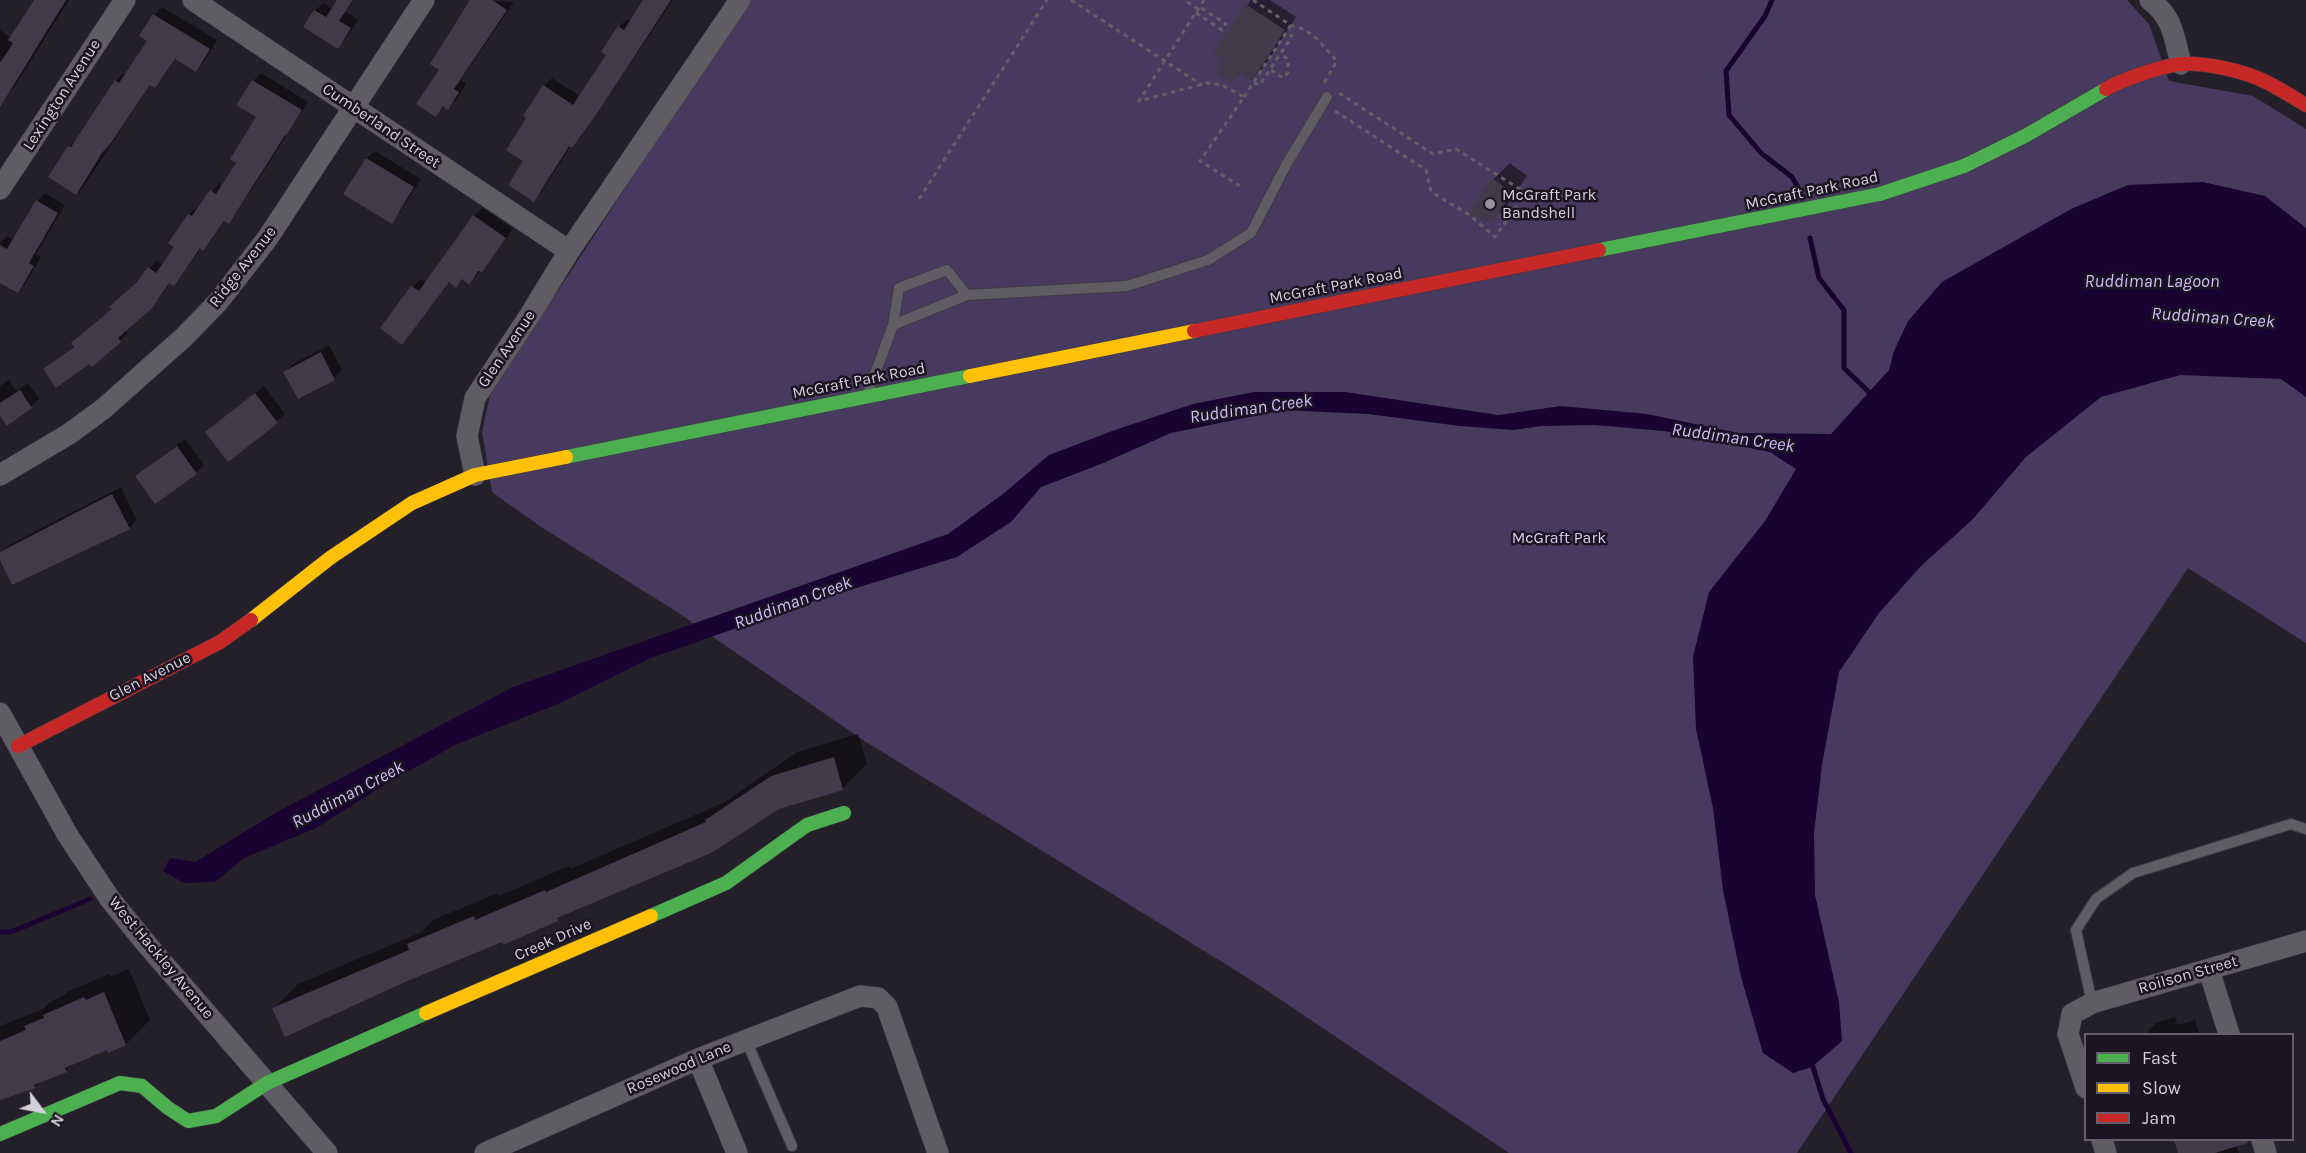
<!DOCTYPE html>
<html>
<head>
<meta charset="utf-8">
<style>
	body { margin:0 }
	#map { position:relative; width:2306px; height:1153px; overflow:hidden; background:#24202a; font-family:Karla,sans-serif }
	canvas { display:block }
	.legend { position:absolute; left:2084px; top:1033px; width:210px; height:108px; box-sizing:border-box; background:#1a1423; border:2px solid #645f6d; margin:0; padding:8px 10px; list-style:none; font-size:18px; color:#d4d0db }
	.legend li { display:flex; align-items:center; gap:12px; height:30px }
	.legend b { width:30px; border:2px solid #645f6d }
	.north { position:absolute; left:12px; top:1081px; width:60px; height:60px; -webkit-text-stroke:4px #1a1423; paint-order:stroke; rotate:122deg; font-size:16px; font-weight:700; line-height:24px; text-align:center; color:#d4d0db }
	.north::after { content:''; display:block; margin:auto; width:21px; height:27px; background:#d4d0db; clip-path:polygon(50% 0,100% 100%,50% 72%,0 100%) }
</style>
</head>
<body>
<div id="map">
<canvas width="2306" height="1153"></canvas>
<ul class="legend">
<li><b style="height:8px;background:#4caf50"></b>Fast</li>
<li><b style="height:8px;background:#ffc107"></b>Slow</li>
<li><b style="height:8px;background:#c62828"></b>Jam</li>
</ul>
<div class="north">N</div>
</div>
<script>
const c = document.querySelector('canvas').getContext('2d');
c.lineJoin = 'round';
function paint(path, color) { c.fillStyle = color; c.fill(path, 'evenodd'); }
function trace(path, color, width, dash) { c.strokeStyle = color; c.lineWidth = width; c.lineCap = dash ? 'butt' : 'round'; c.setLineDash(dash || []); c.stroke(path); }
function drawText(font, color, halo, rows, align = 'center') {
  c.font = font + ' Karla,sans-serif'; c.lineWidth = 5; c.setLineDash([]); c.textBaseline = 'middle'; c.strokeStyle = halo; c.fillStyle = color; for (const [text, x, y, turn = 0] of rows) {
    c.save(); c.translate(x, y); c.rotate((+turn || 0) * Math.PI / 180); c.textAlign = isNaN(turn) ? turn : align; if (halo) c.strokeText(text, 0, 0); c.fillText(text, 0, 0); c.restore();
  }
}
const green = new Path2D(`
	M748,0H2127L2149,24L2169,81L2253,96L2306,129V643L2188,568L1797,1153H1509L1256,983L863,740L674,610L541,527L492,492L482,432L490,395Z`);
const water = new Path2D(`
	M2203,182L2265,196L2306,228V397L2281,379L2180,375L2101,397L2026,457L1973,519L1921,566L1879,613L1839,672L1822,765L1814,833L1815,895L1839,1002L1842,1041L1812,1067L1793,1073L1763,1053L1741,977L1723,890L1713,808L1696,729L1693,657L1709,592L1765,521L1796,469L1770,452L1664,431L1595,425L1541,426L1513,430L1460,426L1368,414L1283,410L1171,433L1101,464L1041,487L1011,522L957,557L814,601L651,658L560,703L457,744L389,782L316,828L244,858L215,882L184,883L163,871L170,858L195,862L277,812L513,687L948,534L1003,494L1049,455L1115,430L1193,404L1254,392H1345L1498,415L1561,406L1647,414L1738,433L1831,434L1889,370L1894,351L1908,321L1942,282L2071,209L2128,185Z`);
const shadow = new Path2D(`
	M38,0H69L13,89L0,100V66L2,62L0,61V30L12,38Z
	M338,0H354L346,12L358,20L345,40L337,47L315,11L323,3L333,9Z
	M473,0L514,2L461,80L466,84L456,100L448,108L445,106L435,115L441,69Z
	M645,0H673L580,138L571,145L542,192L534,200L525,160L528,117L544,86L552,78L580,96L608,55L619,27L627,19L631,22Z
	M1251,0H1270L1296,17L1264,67L1252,79L1241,72L1232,81L1225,60L1215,53Z
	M162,7L217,40L204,62L196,70L176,58L162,78L155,86L151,84L84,186L76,194L69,146L78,139L116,81L124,73L127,75L149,41L141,36L154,15Z
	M261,73L308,102L236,214L228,222L225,220L211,241L203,249L201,248L181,276L173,284L170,282L160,298L125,330L128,333L120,341L89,362H53L75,346L113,309L157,260L163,265L176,246L189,215L197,207L199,208L219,183L223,186L238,162L259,117L238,104L253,81Z
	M375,151L421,179L399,214L391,222L345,194L367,158Z
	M1510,163L1527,176L1508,204L1491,221L1470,214L1494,179Z
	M45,193L65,205L36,254L41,257L25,284L18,292L0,281V243L7,236L13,240L37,201Z
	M482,208L513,229L489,262L469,283L463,279L456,286L450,281L402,343L382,327L420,279L426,283L474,216Z
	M329,345L342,370L334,378L298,397L285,372L293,364Z
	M9,380L16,391L28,383L39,399L31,407L0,413V386Z
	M264,386L285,414L228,460L215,425Z
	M185,439L204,465L196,473L137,476Z
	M121,487L137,520L129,528L0,556V552L7,546Z
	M858,734L867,764L843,788L778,807L563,914L557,920L503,940L274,1008L298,984L422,932L433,920L498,893L499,896L569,866L570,869L725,802L797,752Z
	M129,969L150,1020L126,1044L107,1048L74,1062L66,1071L41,1081L35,1087L0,1099V1026L43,1009L50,1002L63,996L69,991L109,974L110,977Z
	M2175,1017L2177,1025L2195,1020L2199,1034H2146H2149L2148,1031L2156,1023Z
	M2178,1140H2234L2239,1153H2180L2176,1142Z`);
const stream = new Path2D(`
	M1772,0L1765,16L1726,71L1729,115L1761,153L1792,177L1799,189
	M1810,238L1819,278L1844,310V368L1872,395
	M0,932H11L90,899
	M1811,1061L1823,1099L1851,1153`);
const building = new Path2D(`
	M34,0H66L0,107V63L13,43L8,40Z
	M337,0H353L339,21L351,28L338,49L303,27L314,10L326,17Z
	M470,0H492L507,10L454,89L459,92L448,110L443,106L436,117L416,104L439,70L430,64Z
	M643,0H671L598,112L572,148L569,146L534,202L508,185L523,161L506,150L526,118L523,116L543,85L573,105L606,55L601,52L618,26L624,30Z
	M1245,4L1285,30L1252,81L1239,73L1232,83L1215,72L1223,60L1213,54Z
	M153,14L210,49L196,72L175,59L155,88L150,85L111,143L102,153L76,195L48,177L68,146L71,147L115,80L119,83L147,41L139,36Z
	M252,80L302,110L286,136L285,135L229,224L224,221L203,251L200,248L174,286L169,283L152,308L118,338L121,342L92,367L89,364L56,388L43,369L74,347L71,343L112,309L109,307L136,283L148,267L156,273L174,247L168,243L188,214L192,216L210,190L216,194L236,163L230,159L256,117L236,105Z
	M366,158L414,187L392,224L343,194Z
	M1492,178L1512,193L1492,223L1468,214Z
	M36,200L58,213L29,263L34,266L18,293L0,283V245L7,249Z
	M473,215L506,238L482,272L478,271L469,285L462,279L456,288L449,282L402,345L380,328L411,286L419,291Z
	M321,352L335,380L298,399L283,372Z
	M20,390L32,408L7,426L0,416V403Z
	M255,393L278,423L228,462L205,432Z
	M177,446L197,474L155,504L135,476Z
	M112,494L130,529L12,585L0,560V552Z
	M834,757L843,790L779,809L711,853L557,918L558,921L503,945L502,942L405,982L285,1037L272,1008L409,950L407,944L474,916L475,920L545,890L546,892L706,822L705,820L771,776Z
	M104,992L126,1045L108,1053L107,1050L65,1068L67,1072L34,1085L36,1088L0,1100V1041L26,1030L24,1026L44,1018L43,1015L84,997L86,1000Z
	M2174,1140H2247L2248,1143L2215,1153H2178Z`);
const path = new Path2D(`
	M1071,0L1202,85
	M1204,0L1139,101L1207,83L1222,85L1244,97L1200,161L1243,188
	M1253,0L1292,26L1304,29L1318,40L1337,61L1324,83
	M1187,2L1198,9
	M1196,13L1222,30L1226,24L1200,7
	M1271,70L1283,78L1288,72V59L1280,54
	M1254,83L1260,85L1292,36L1286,32
	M1244,97L1291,25
	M1335,111L1426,170L1431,192L1468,214L1495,237L1526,193L1456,149L1433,154L1339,93
	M919,199L1047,0`);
const lane = new Path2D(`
	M893,325L899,288L947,270L967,295
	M868,393L893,325L967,295L1127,286L1208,260L1251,233L1286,165L1327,97
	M2092,1003L2076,930L2096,899L2133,873L2291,824L2306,829
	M746,1040L792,1146`);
const street = new Path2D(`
	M193,0L569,251
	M2150,0C2173,17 2174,37 2181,64
	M0,189L125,0
	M0,475L69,434L103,409L184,337L218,302L267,239L424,0
	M475,475L467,436L475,398L530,315L569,251L740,0
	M0,713L67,834L110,899L144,941L327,1153
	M2209,970L2229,1034
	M698,1059L737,1153
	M2086,1088L2068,1034L2072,1014L2092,1003L2306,941
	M2102,1140L2106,1153
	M2262,1140L2266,1153
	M485,1153L698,1059L860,996L878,998L887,1007L938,1153`);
const fast = new Path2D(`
	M1599,250L1880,194L1964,166L2025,136L2106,89
	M566,457L970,376
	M651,916L726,883L807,825L844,813
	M0,1134L120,1083L142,1086L168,1108L188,1121L216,1116L267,1083L426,1013`);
const slow = new Path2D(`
	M970,376L1194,331
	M251,620L330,558L412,503L475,475L566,457
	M426,1013L651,916`);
const jam = new Path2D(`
	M2106,89C2123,79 2162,66 2181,64C2204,62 2245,71 2266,82C2280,89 2293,97 2306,105
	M1194,331L1599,250
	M18,746L220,642L251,620`);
const markers = [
	[1490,204,6,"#96929d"]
];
const streetNames = [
	["Lexington Avenue",62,95,-57],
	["Cumberland Street",381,126,34],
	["McGraft Park Road",1812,191,-12],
	["Ridge Avenue",243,267,-52],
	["McGraft Park Road",1336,286,-11],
	["Glen Avenue",507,349,-56],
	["McGraft Park Road",859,381,-11],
	["Glen Avenue",150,677,-27],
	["Creek Drive",553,940,-24],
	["West Hackley Avenue",161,958,50],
	["Roilson Street",2188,975,-16],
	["Rosewood Lane",679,1068,-23]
];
const poiNames = [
	["McGraft Park",1502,195],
	["Bandshell",1502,213]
];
const parkNames = [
	["McGraft Park",1559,538]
];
const waterNames = [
	["Ruddiman Lagoon",2152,282],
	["Ruddiman Creek",2213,318,4],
	["Ruddiman Creek",1251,409,-8],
	["Ruddiman Creek",1733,438,8],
	["Ruddiman Creek",793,603,-20],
	["Ruddiman Creek",348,795,-28]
];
paint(green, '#483a5f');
paint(water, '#1a0332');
paint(shadow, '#0007');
trace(stream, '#1a0332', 5);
paint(building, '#413a4a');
trace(lane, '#3d3a42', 12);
trace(street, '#3d3a42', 22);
trace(fast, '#3d3a42', 15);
trace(slow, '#3d3a42', 15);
trace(jam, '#3d3a42', 15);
trace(path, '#626066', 3, [4.5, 4.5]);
trace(lane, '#5f5c63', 10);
trace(street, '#5f5c63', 21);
trace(fast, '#4caf50', 14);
trace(slow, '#ffc107', 14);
trace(jam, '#c62828', 14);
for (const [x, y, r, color] of markers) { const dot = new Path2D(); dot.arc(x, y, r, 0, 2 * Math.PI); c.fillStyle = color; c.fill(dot); trace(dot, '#1a1423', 2); }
drawText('16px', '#d4d0db', '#1a1423', streetNames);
drawText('16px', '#d4d0db', '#1a1423', poiNames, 'left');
drawText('16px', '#dacdf2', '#1a1423', parkNames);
drawText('italic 18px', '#d1bdf4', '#1a1423', waterNames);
</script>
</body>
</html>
